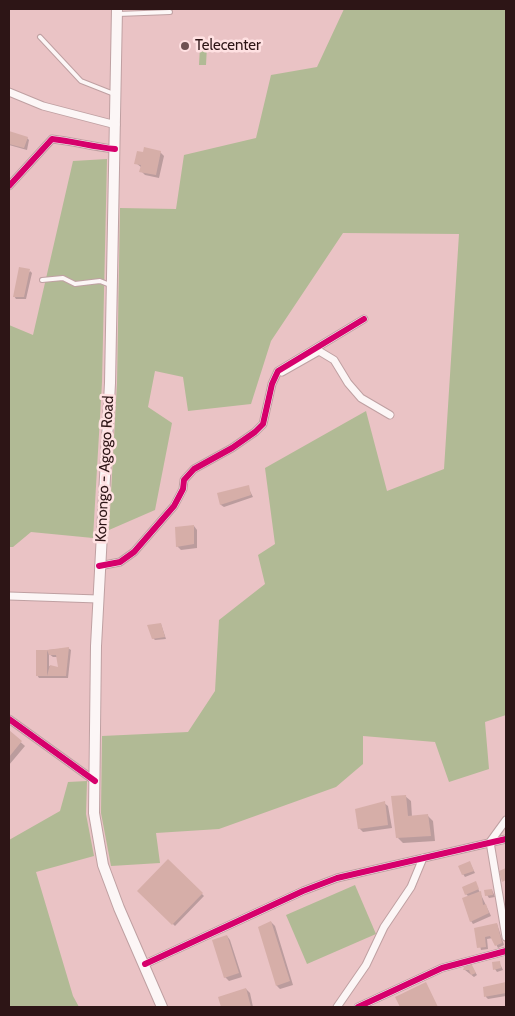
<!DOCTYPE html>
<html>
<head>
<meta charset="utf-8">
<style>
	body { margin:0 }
	#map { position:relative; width:515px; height:1016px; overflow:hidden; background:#eac3c5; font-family:Cabin,sans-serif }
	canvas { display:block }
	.frame { position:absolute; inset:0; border:10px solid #2d1516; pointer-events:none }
</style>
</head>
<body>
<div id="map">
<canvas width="515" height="1016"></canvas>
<div class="frame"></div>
</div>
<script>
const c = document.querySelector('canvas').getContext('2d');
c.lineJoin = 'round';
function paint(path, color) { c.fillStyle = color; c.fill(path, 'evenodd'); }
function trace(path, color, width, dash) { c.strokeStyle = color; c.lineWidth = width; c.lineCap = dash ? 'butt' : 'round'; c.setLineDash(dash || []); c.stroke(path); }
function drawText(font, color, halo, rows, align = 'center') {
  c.font = font + ' Cabin,sans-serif'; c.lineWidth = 5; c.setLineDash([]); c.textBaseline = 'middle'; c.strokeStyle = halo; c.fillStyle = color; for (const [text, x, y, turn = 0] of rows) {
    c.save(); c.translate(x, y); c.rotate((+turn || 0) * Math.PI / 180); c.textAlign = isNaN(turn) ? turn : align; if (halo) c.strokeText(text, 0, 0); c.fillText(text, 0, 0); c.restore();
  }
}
const green = new Path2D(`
	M344,9H506V715L485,722L489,769L449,782L435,742L363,736V764L336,787L219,829L156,833L160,863L111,866L101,813L102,736L188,732L215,691L219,620L265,584L258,555L275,544L265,468L366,411L387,491L444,469L459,234L343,233L271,341L251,404L188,411L183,377L155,371L148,407L172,423L155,510L109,530L117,383L120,208L176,209L184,155L256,138L271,75L317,67Z
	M200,46H207L206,65H199Z
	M107,159L102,382L93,538L31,532L13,547H9V325L33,335L73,161Z
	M87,781L86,814L94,856L36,872L73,996L79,1007H9V840L60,811L68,782Z
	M355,885L376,934L307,964L286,915Z`);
const shadow = new Path2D(`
	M9,133L27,138L29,140L27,150L9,145Z
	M160,152L164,156L159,178L145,175L141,171L142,168L136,163Z
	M30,271L32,273L26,299H16L14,296Z
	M248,487L253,497L224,507L221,505L218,494Z
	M194,526L197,530V548L181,550L177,546Z
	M161,624L166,639L155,640L153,638Z
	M68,648L71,650L68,678H39L37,675L38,651ZM49,654L53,657H58L59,668L49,666Z
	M9,732L25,746L9,765Z
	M405,796L411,801L412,817L428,816L433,821L435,841L403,843L398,838Z
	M384,803L388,806L392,828L363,832L359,828Z
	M168,861L204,896L175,926L139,891Z
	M470,863L475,873L465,877L463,874Z
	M475,882L491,916L473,924L471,921L469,897L466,894Z
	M492,890L495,897L489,898L487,895Z
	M271,922L275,926L293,985L280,989L277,986Z
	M497,924L504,945L498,948L493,938L487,939L488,949L481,950L476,929Z
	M227,936L230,940L242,977L229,981L225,977Z
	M499,962L503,970L497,972L495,969Z
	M471,965L477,975L474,977L465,970Z
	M506,983V996L488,999L486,997L484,988Z
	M246,989L250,993L253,1007H223L220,997Z`);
const building = new Path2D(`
	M9,131L28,137L24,148L9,144Z
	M144,147L161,151L156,175L139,172L141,165L134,164L137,151L143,152Z
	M19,267L30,269L24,297H13Z
	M249,485L251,495L220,505L217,493Z
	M194,525V544L176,547L175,527Z
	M161,623L165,637L152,639L147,625Z
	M69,647L66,676H47L50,665L58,667L56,655H49L47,650Z
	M36,650H47V676H36Z
	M9,730L22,741L9,757Z
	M406,795L408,816L428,814L431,836L396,838L391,796Z
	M385,801L388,825L358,829L355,809Z
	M168,859L203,893L172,925L137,891Z
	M470,861L474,871L462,875L458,866Z
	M506,868V880L502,882L499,871Z
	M476,881L479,889L465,895L462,887Z
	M492,889L493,895L485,896L484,890Z
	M481,891L483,905L486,904L489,913L470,922L462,898Z
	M271,921L290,981L276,986L258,927Z
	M497,923L502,943L495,946L490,936L485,937L486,947L477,948L474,928Z
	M227,935L239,973L224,978L212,940Z
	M500,961L501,968L493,970L492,962Z
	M471,963L476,973L471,975L469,970H463L464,967Z
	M426,982L438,1007H400L395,997Z
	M506,982V993L484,997L483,987Z
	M246,988L251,1007H221L218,997Z`);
const lane = new Path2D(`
	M118,14L170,12
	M40,37L81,81L114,94
	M42,280L63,278L75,284L100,281L110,285`);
const street = new Path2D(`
	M9,92L43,106L116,125
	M9,186L52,139C73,141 93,147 115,149
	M282,372L319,351L334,360L348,383L361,398L390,415
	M99,566L120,562L134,552L174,506L183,489L184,480L194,469L232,448L255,432L263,424L272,384L278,371L364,319
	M9,596L98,599
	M9,719L95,781
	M506,820L490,842L506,937
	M145,964L303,891L337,878L506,839
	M337,1007L366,965L384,927L411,887L423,858
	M358,1007L442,968L506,951`);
const secondary = new Path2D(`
	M117,9L110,383L96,646L94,813L103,865L119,908L162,1007`);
const cycleway = new Path2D(`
	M9,186L52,139C73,141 93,147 115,149
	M99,566L120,562L134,552L174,506L183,489L184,480L194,469L232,448L255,432L263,424L272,384L278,371L364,319
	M9,719L95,781
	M145,964L303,891L337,878L506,839
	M358,1007L442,968L506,951`);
const markers = [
	[185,46,5,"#6f5253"]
];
const poiNames = [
	["Telecenter",195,46]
];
const streetNames = [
	["Konongo - Agogo Road",105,469,-87]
];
paint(green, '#b1ba95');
paint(shadow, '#0003');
paint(building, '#d6aea8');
trace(lane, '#bfa0a2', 6);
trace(street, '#bfa0a2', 9);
trace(secondary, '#bfa0a2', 12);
trace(lane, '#fcf6f6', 4);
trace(street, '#fcf6f6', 7);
trace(secondary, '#fcf6f6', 10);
trace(cycleway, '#d6006c', 6);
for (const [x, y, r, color] of markers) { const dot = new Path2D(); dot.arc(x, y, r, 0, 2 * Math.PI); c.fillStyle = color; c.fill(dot); trace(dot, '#ffe1e2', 2); }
drawText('15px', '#2d1516', '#ffe1e2', poiNames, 'left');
drawText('15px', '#2d1516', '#ffe1e2', streetNames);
</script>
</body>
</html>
